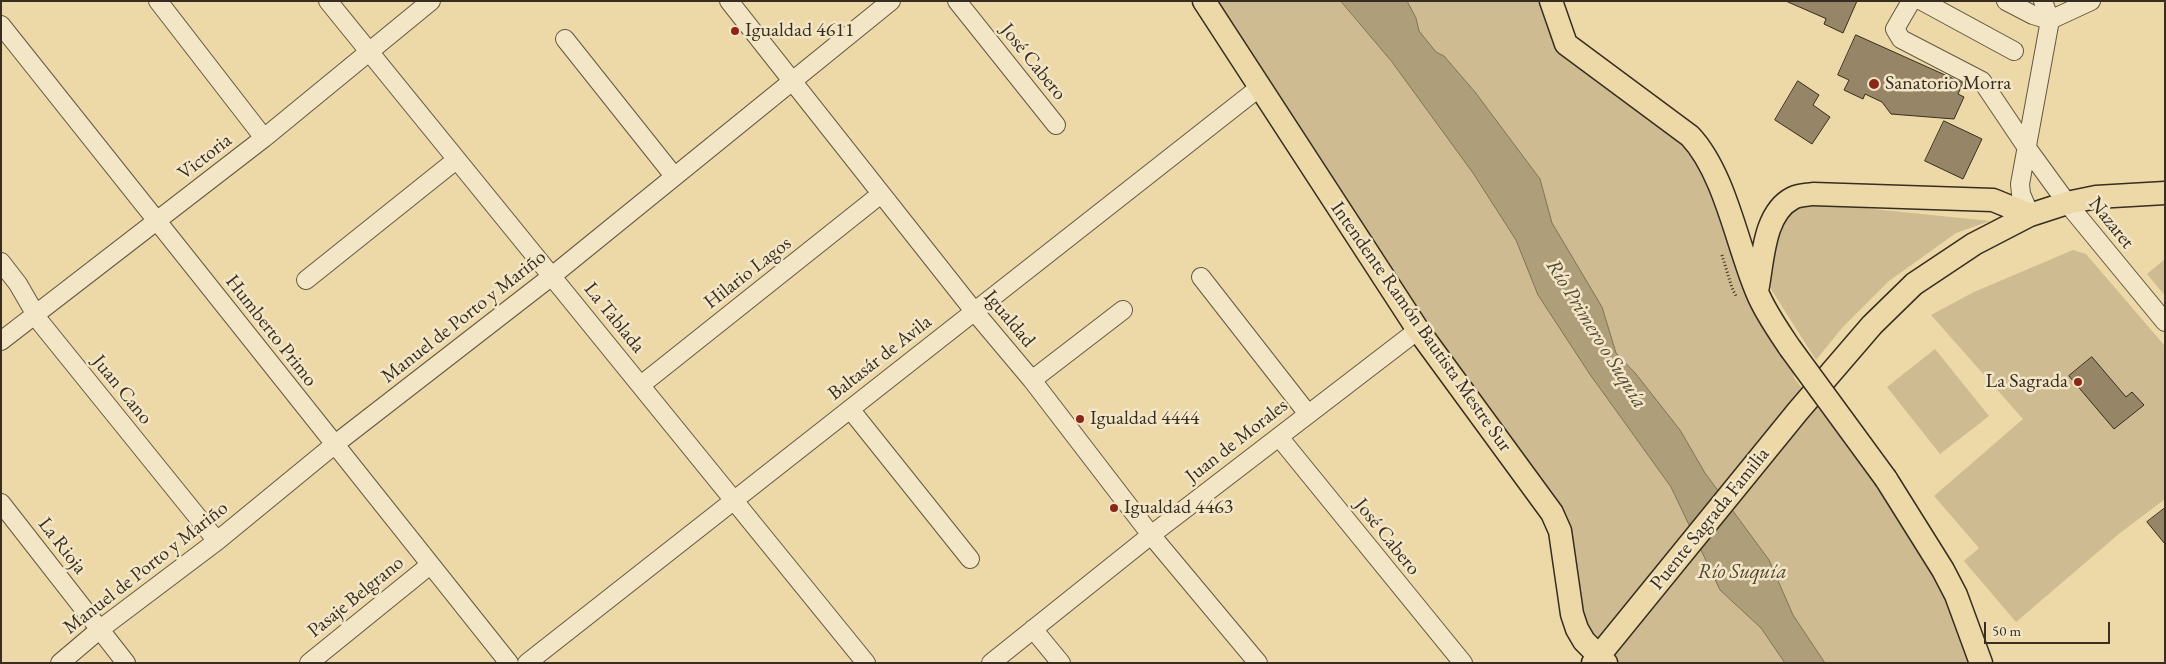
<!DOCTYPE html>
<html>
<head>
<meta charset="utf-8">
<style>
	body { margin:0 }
	#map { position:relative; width:2166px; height:664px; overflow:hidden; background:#edd8a8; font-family:"EB Garamond",serif }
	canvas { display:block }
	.frame { position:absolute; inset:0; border:2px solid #372d20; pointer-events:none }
	.scale { position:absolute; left:1984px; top:622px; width:126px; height:22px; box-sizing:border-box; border:2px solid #372d20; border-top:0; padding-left:6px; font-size:15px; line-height:18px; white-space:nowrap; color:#372d20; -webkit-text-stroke:4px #f3e6c6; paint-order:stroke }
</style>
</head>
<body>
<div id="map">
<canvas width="2166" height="664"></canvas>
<div class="frame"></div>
<div class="scale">50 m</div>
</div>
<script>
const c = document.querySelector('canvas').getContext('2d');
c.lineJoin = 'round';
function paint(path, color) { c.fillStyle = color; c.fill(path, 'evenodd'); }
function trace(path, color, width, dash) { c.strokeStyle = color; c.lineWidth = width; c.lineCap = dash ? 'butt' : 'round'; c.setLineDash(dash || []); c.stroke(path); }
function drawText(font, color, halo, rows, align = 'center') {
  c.font = font + ' "EB Garamond",serif'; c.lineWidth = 5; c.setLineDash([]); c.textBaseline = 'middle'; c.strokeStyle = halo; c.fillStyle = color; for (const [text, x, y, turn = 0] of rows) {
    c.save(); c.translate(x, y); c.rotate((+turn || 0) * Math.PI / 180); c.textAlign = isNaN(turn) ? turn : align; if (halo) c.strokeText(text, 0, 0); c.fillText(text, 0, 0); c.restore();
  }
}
const green = new Path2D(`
	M1204,1H1341L1392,62L1473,173L1516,240L1538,295L1589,373L1671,487L1720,590L1761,628L1785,663H1606L1584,641L1563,546Z
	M1407,1H1551L1562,35L1690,136L1790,348L1794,378L1857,456L1886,479L1981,663H1825L1793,615L1769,560L1705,473L1680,430L1636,374L1616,353L1602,307L1552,223L1540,179L1475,92L1444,56L1436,52L1418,31L1416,18Z
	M1824,204L1990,221L1956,233L1889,281L1842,328L1816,360L1769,286L1772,251L1781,223L1799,206Z
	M2073,250L2086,254L2165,346V499L2120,533L2016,622L1964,561L1979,548L1934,496L2023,419L1931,315L1974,292Z
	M2165,259V296L2147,274Z
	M1935,349L1989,416L1940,454L1887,387Z`);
const water = new Path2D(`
	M1341,1H1407L1416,18L1419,31L1436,52L1444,56L1475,92L1540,179L1552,223L1602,307L1616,353L1636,374L1680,430L1705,473L1769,560L1793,615L1825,663H1785L1761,628L1720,590L1671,487L1589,373L1538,295L1516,240L1473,173L1392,62Z`);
const building = new Path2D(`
	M1786,1H1857L1843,33L1824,24L1826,19Z
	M1856,35L1963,83L1958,94L1964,97L1954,119L1891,114L1882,102L1865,94L1863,99L1844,90L1849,80L1838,75Z
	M1798,81L1819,95L1813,105L1830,117L1812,144L1775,120Z
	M1944,121L1982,139L1963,179L1925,161Z
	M2092,357L2126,397L2132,392L2144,405L2114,429L2069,376Z
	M2165,508V544L2147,522Z`);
const path = new Path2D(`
	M1722,255L1732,288L1736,296`);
const minor = new Path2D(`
	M158,1L264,138
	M328,1L866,663
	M729,1L974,311L1032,380L1151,535L1258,663
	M957,1L1056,125
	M1913,1L1910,3L1895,29L1901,39L1982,81L2027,148L2067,203L2165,322
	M1922,1L2014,51
	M2006,1L2033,15L2050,20
	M2050,20L2091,1
	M1,25C171,237 339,451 509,663
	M565,39L674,176
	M2030,215L2021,194L2020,184L2050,20L2043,1
	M1,262L18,284L40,322L217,541
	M1201,277L1308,414
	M306,280L456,160
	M1,341L264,138L431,1
	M1032,380L1123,310
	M641,385L881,194
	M850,409L970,559
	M1279,437L1463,663
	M1,503L126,663
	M1033,629L1061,663
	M60,663L99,630L217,541L334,445L552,276L891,1
	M309,663L430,565
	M527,663L1260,87
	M991,663L1151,535L1418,330`);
const major = new Path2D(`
	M1204,1L1418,330L1552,513L1560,531L1572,614L1577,629L1584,641L1606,663
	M1551,1L1566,44L1690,136C1725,173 1737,245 1757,292C1765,312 1778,330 1790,348
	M1757,291C1763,262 1763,213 1793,198C1799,195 1807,195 1813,194L1993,200L2030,215
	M1886,479L1943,570L1956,595L1981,663
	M1593,663L1798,411L1872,325L1914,284L1974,244L2030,215L2067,203L2096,197L2165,193`);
const majorBridge = new Path2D(`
	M1790,348L1886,479`);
const markers = [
	[735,31,5,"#8f2418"],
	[1874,84,6,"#8f2418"],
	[2078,382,5,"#8f2418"],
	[1080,419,5,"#8f2418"],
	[1114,508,5,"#8f2418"]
];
const poiNames = [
	["Igualdad 4611",745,31],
	["Sanatorio Morra",1885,84],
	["La Sagrada",2068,382,"right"],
	["Igualdad 4444",1090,419],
	["Igualdad 4463",1124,508]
];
const streetNames = [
	["José Cabero",1033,62,51],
	["Victoria",205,157,-38],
	["Nazaret",2111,223,51],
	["Hilario Lagos",748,273,-38],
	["Manuel de Porto y Mariño",464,317,-38],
	["La Tablada",614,318,51],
	["Igualdad",1009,319,50],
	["Intendente Ramón Bautista Mestre Sur",1421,327,55],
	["Humberto Primo",271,331,52],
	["Baltasár de Avila",880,358,-38],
	["Juan Cano",122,390,51],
	["Juan de Morales",1237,441,-38],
	["Puente Sagrada Familia",1710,519,-51],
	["José Cabero",1387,537,51],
	["La Rioja",62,546,52],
	["Manuel de Porto y Mariño",146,568,-38],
	["Pasaje Belgrano",356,597,-39]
];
const waterNames = [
	["Río Primero o Suquía",1596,334,58],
	["Río Suquía",1742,572]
];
paint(green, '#cebb91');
paint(water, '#af9e7a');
trace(water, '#7f7156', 1);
paint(building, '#968667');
trace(building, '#372d20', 1);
trace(minor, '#645842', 20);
trace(major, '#372d20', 25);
trace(path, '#372d20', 3, [1, 2.5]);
trace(minor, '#f3e6c6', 18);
trace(major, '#edd8a8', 22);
trace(majorBridge, '#372d20', 25, []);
trace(majorBridge, '#edd8a8', 22);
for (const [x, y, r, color] of markers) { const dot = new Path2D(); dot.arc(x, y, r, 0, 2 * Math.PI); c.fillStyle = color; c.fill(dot); trace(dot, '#f3e6c6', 2); }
drawText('20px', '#372d20', '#f3e6c6', poiNames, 'left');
drawText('20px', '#372d20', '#f3e6c6', streetNames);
drawText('italic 21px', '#554936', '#f3e6c6', waterNames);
</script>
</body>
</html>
